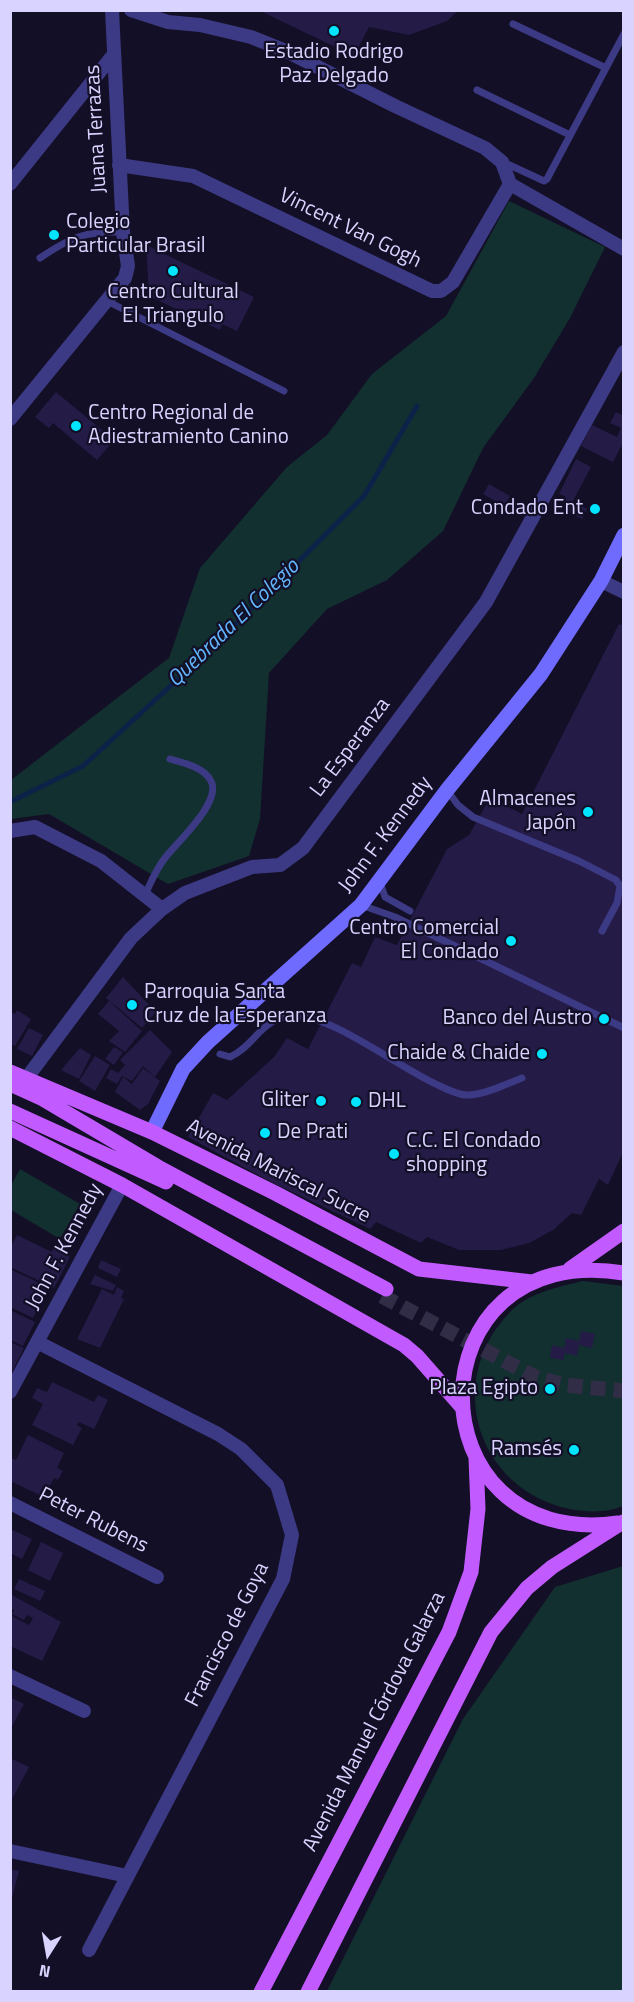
<!DOCTYPE html>
<html>
<head>
<meta charset="utf-8">
<style>
	body { margin:0 }
	#map { position:relative; width:634px; height:2002px; overflow:hidden; background:#130f26; font-family:"Titillium Web",sans-serif }
	canvas { display:block }
	.frame { position:absolute; inset:0; border:12px solid #d9d4ff; pointer-events:none }
	.north { position:absolute; left:18px; top:1924px; width:60px; height:60px; -webkit-text-stroke:4px #130f26; paint-order:stroke; rotate:191deg; font-size:16px; font-weight:700; line-height:24px; text-align:center; color:#d9d4ff }
	.north::after { content:''; display:block; margin:auto; width:21px; height:27px; background:#d9d4ff; clip-path:polygon(50% 0,100% 100%,50% 72%,0 100%) }
</style>
</head>
<body>
<div id="map">
<canvas width="634" height="2002"></canvas>
<div class="frame"></div>
<div class="north">N</div>
</div>
<script>
const c = document.querySelector('canvas').getContext('2d');
c.lineJoin = 'round';
function paint(path, color) { c.fillStyle = color; c.fill(path, 'evenodd'); }
function trace(path, color, width, dash) { c.strokeStyle = color; c.lineWidth = width; c.lineCap = dash ? 'butt' : 'round'; c.setLineDash(dash || []); c.stroke(path); }
function drawText(font, color, halo, rows, align = 'center') {
  c.font = font + ' "Titillium Web",sans-serif'; c.lineWidth = 4.5; c.setLineDash([]); c.textBaseline = 'middle'; c.strokeStyle = halo; c.fillStyle = color; for (const [text, x, y, turn = 0] of rows) {
    c.save(); c.translate(x, y); c.rotate((+turn || 0) * Math.PI / 180); c.textAlign = isNaN(turn) ? turn : align; if (halo) c.strokeText(text, 0, 0); c.fillText(text, 0, 0); c.restore();
  }
}
const green = new Path2D(`
	M509,201L605,247L570,318L534,378L483,448L443,531L387,580L327,609L269,673L260,819L249,856L168,884L49,814L11,819V780L169,658L200,568L287,467L327,435L372,374L446,316Z
	M20,1169L80,1204L60,1239L11,1210V1185Z
	M583,1281L623,1286V1506C604,1514 580,1512 561,1507C472,1481 446,1375 512,1310C531,1292 559,1287 583,1281Z
	M623,1566V1991H327L463,1719L555,1587Z`);
const stream = new Path2D(`
	M10,802L83,766L213,647L364,496L417,406`);
const building = new Path2D(`
	M258,10H459L447,21L409,35L369,27L354,56Z
	M146,245L254,297L237,331L222,324L220,330L149,296Z
	M56,392L114,440L97,460L53,423L49,428L35,417Z
	M616,412L624,416V441L613,462L581,446L592,425L617,437L621,428L610,423Z
	M576,459L591,467L573,501L587,509L582,519L561,508L566,497L559,494Z
	M489,484L510,496L504,506L483,494Z
	M619,624L624,626V1150L608,1185L599,1179L581,1215L572,1213L553,1230L529,1243L501,1250H459L427,1237L421,1243L376,1222L370,1229L269,1181L188,1137L213,1093L227,1100L274,1057L287,1038L308,1049L352,963L361,967L375,937L397,945L447,849L469,835L490,798L522,814Z
	M123,977L156,1012L142,1028L106,998Z
	M109,1001L142,1031L125,1052L109,1041L119,1031L98,1014Z
	M17,1010L31,1019L15,1046L10,1043V1012L15,1014Z
	M29,1028L43,1035L32,1056L17,1049Z
	M150,1030L172,1052L155,1077L143,1066L132,1081L122,1076L117,1084L106,1078L111,1069L118,1073L125,1065L120,1060Z
	M114,1047L123,1052L114,1065L105,1059Z
	M80,1048L91,1055L79,1079L61,1070Z
	M95,1056L110,1065L95,1091L79,1081Z
	M143,1068L160,1081L148,1104L140,1110L115,1092L123,1077L132,1084Z
	M17,1235L52,1252L53,1248L70,1257L54,1288L10,1267V1248Z
	M101,1260L121,1269L117,1277L98,1268Z
	M10,1269L48,1287L33,1318L10,1307Z
	M95,1275L116,1285L113,1291L90,1284Z
	M117,1287L124,1291L121,1298L124,1299L100,1348L77,1339L102,1289L114,1295Z
	M10,1310L35,1322L23,1346L10,1340Z
	M581,1331L595,1334L592,1348L579,1345L577,1356L565,1353L563,1360L550,1358L552,1345L564,1348L566,1338L579,1341Z
	M10,1342L24,1348L10,1376Z
	M52,1382L94,1402L98,1395L108,1400L94,1429L79,1422L77,1425L82,1428L73,1445L32,1425L43,1404L32,1398L37,1388L47,1392Z
	M28,1435L64,1453L57,1468L63,1471L58,1480L54,1478L44,1497L10,1481V1462L12,1458L16,1460Z
	M10,1529L32,1539L22,1559L10,1553Z
	M41,1542L63,1553L50,1581L28,1570Z
	M19,1579L45,1591L40,1601L14,1589Z
	M10,1594L61,1622L42,1661L10,1646V1615L29,1625L33,1618L27,1615L24,1620L12,1614L14,1610L10,1608Z
	M10,1697L24,1704L10,1730Z
	M10,1758L29,1767L10,1803Z
	M10,1869L19,1871L11,1902H10Z`);
const primaryTunnel = new Path2D(`
	M382,1296L537,1378L565,1385L624,1391`);
const lane = new Path2D(`
	M513,24L606,68
	M477,90L570,135
	M503,162L544,181L547,179L624,34
	M40,258C71,237 85,231 123,232
	M107,301L284,391
	M447,790L458,805L473,817L579,861L616,880L620,886L617,903L602,931
	M380,882L385,897L410,911
	M145,895C151,882 156,869 165,858C178,841 222,802 211,781C204,767 184,763 170,759
	M361,905L395,917L624,1028
	M220,1054L230,1057C253,1047 260,1021 288,1016C325,1009 403,1071 440,1086C448,1090 461,1096 470,1095C487,1094 506,1084 522,1078`);
const street = new Path2D(`
	M131,10L168,22L200,25L251,37L286,51L395,106L485,148L502,162L510,184L624,249
	M119,165L193,176L432,291H441L453,282L510,184
	M10,184L114,54
	M10,419L125,278L128,266L123,232L112,10
	M601,581L624,592
	M10,831L35,827L101,861L162,909
	M26,1079L131,938L162,909L185,893L252,867L280,865L303,848L486,602L624,352
	M37,1342L218,1434L241,1449L277,1485L292,1535L283,1579L89,1950
	M10,1392L122,1185
	M10,1503L157,1577
	M10,1676L84,1711
	M10,1851L127,1876`);
const secondary = new Path2D(`
	M152,1132L183,1069L208,1042L361,905L447,790L541,674L601,581L624,535`);
const primary = new Path2D(`
	M10,1072L152,1132L275,1193L419,1269L532,1282
	M10,1084L43,1099L158,1167L386,1289
	M10,1111L166,1182
	M10,1128L122,1185L404,1345L417,1356L461,1406
	M570,1269L624,1231
	M618,1523C410,1552 409,1238 624,1273
	M261,1992L449,1632L471,1572L478,1509L476,1458
	M308,1992L491,1632L527,1588L552,1567L623,1522`);
const markers = [
	[334,31,6,"#00e5ff"],
	[54,235,6,"#00e5ff"],
	[173,271,6,"#00e5ff"],
	[76,426,6,"#00e5ff"],
	[595,509,6,"#00e5ff"],
	[588,812,6,"#00e5ff"],
	[511,941,6,"#00e5ff"],
	[132,1005,6,"#00e5ff"],
	[604,1019,6,"#00e5ff"],
	[542,1054,6,"#00e5ff"],
	[321,1101,6,"#00e5ff"],
	[356,1102,6,"#00e5ff"],
	[265,1133,6,"#00e5ff"],
	[394,1154,6,"#00e5ff"],
	[550,1389,6,"#00e5ff"],
	[574,1450,6,"#00e5ff"]
];
const poiNames = [
	["Estadio Rodrigo",334,53,"center"],
	["Paz Delgado",334,77,"center"],
	["Colegio",66,223,"left"],
	["Particular Brasil",66,247,"left"],
	["Centro Cultural",173,293,"center"],
	["El Triangulo",173,317,"center"],
	["Centro Regional de",88,414,"left"],
	["Adiestramiento Canino",88,438,"left"],
	["Condado Ent",583,509],
	["Almacenes",576,800],
	["Japón",576,824],
	["Centro Comercial",499,929],
	["El Condado",499,953],
	["Parroquia Santa",144,993,"left"],
	["Cruz de la Esperanza",144,1017,"left"],
	["Banco del Austro",592,1019],
	["Chaide & Chaide",530,1054],
	["Gliter",309,1101],
	["DHL",368,1102,"left"],
	["De Prati",277,1133,"left"],
	["C.C. El Condado",406,1142,"left"],
	["shopping",406,1166,"left"],
	["Plaza Egipto",538,1389],
	["Ramsés",562,1450]
];
const streetNames = [
	["Juana Terrazas",97,129,-93],
	["Vincent Van Gogh",350,229,26],
	["La Esperanza",351,748,-53],
	["John F. Kennedy",386,835,-53],
	["Avenida Mariscal Sucre",278,1172,27],
	["John F. Kennedy",65,1247,-62],
	["Peter Rubens",93,1521,27],
	["Francisco de Goya",228,1635,-63],
	["Avenida Manuel Córdova Galarza",375,1722,-63]
];
const waterNames = [
	["Quebrada El Colegio",234,624,-44]
];
paint(green, '#12302f');
trace(stream, '#0c2248', 5);
paint(building, '#241b47');
trace(primaryTunnel, '#312d47', 15, [15, 8]);
trace(lane, '#3d3a85', 7);
trace(street, '#3d3a85', 14);
trace(secondary, '#6f6bff', 15);
trace(primary, '#c25bff', 15);
for (const [x, y, r, color] of markers) { const dot = new Path2D(); dot.arc(x, y, r, 0, 2 * Math.PI); c.fillStyle = color; c.fill(dot); trace(dot, '#130f26', 2); }
drawText('21px', '#d9d4ff', '#130f26', poiNames, 'right');
drawText('21px', '#d9d4ff', '#130f26', streetNames);
drawText('italic 22px', '#62b6ff', '#130f26', waterNames);
</script>
</body>
</html>
